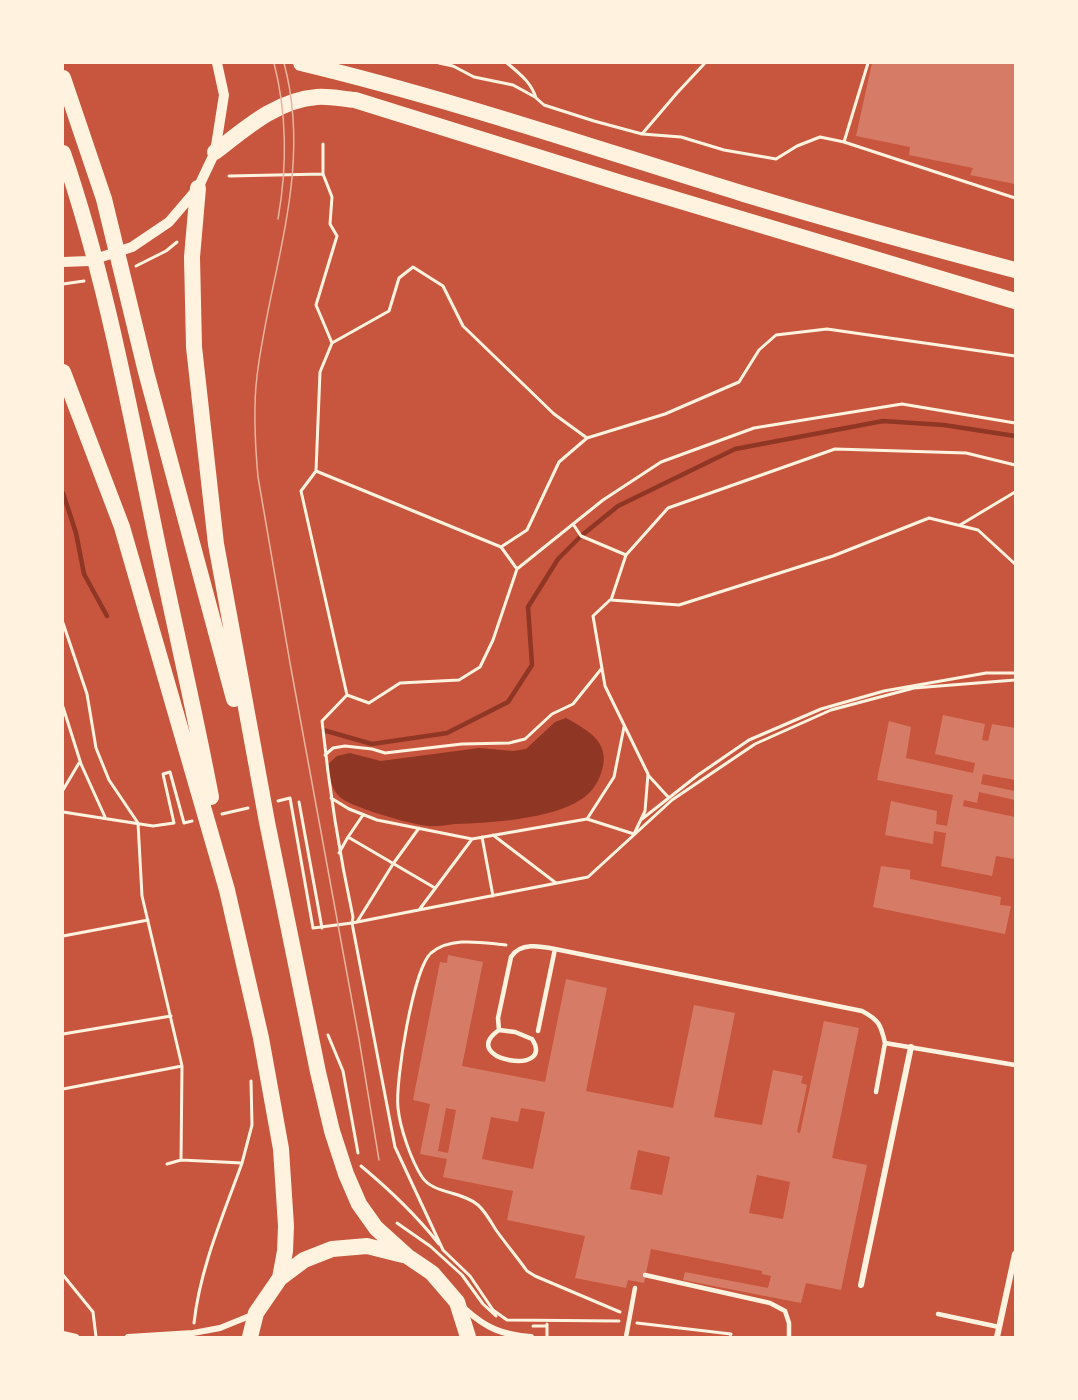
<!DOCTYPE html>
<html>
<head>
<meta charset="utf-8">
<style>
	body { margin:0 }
	#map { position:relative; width:1078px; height:1400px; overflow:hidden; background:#c8553d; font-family:"Noto Serif",serif }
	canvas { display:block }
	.frame { position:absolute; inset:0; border:64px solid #fff3e0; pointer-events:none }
</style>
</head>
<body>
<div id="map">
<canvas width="1078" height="1400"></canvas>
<div class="frame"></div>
</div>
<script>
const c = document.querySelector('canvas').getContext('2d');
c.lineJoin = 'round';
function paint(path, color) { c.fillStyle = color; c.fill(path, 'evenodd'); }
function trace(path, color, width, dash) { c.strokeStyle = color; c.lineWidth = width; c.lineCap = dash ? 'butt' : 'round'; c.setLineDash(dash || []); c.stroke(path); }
const water = new Path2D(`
	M566,718C591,732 613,744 600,776C596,786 590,794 580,800C551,819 490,823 455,824C446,825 436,827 428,826C410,824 354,808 341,798C331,790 329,776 328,764L337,756L350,753L381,761L479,748L513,751L526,749L555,722Z`);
const stream = new Path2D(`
	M63,493L76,533L84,574L107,616
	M323,730L372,744L447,733L508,702L532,665L528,607L558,559L581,536L618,506L735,449L883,421L944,425L1015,436`);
const building = new Path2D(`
	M872,63H1015V184L970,175L973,168L909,155L910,147L856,136Z
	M943,715L985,724L982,740L988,741L992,724L1015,728V780L983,774L981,784L1015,791V800L979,792L977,803L964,800L963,806L1015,817V859L996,856L992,876L941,866L946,833L934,831L933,844L885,835L891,801L937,811L936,824L947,826L953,795L877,780L889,721L911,727L906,758L973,773L975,763L935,754Z
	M881,866L910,870V879L1001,897L1000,905L1011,906L1005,934L873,907Z
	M448,955L483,962L462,1066L545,1082L566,979L607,988L586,1091L673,1108L694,1005L735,1013L714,1117L762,1125L773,1070L803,1076L801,1083L807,1085L797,1132L800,1133L824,1021L859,1028L832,1158L867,1165L841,1290L806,1283L801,1303L683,1280L685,1272L768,1288L771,1276L762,1274V1271L651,1249L644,1283L628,1280L626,1288L575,1278L585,1236L507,1220L513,1191L443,1177L447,1159L420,1154L430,1104L413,1100L440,962L447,963ZM446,1108L456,1110L448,1153L438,1151ZM521,1108L545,1112L533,1169L482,1159L491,1117L518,1122ZM638,1150L670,1157L662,1195L630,1189ZM757,1175L790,1182L783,1219L749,1213Z`);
const path = new Path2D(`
	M439,63L453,66L474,77L513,85L535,97L544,105L594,121L642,134L681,137L724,150L776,159L797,146L820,137L844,142
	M507,63C520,74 531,82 536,98
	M868,63L844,142L1015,198
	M642,134L677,93L705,63
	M323,144V174
	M229,176L323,174L332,197L330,224L337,236L316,305L332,343
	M136,266L166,251L177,242
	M63,284L84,281
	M587,438L665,414L739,382L759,350L776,335L827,329L1015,356
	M1015,465L966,453L835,449L668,508L626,555L611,600L679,605L833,556L929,518L978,530L1015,564
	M316,471L501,547
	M573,524L581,536L626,555
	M960,525L1015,492
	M517,569L501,547L527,530L559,462L587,438L554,414L463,326L443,286L413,267L399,278L389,311L332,343L320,372L316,471L301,491L347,695L369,703L400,683L459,680L480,667L493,640L517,569L603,500L661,462L754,428L902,404L1015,423
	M63,623L87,694L96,748L109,780L138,823L142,896L182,1066L181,1160L242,1163C223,1216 200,1268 194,1323
	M347,695L322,721C329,788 339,852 353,917L352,923L395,1147L443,1250L470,1276L493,1310L507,1320L619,1321
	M63,707L81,764L105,817
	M325,755L333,748L345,746L372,749L385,753L462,744L509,743L525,739L552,714L573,704L602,668
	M648,775L669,798
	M63,790L79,763
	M331,798L349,809L377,820L472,839L587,819L614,777L624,727
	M278,801L290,798L313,928L352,923L588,877L672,800L755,744L831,710L914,688L1015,680
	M299,802L322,928
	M63,812L153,826L174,823L163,774L170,772L184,823L192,821
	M222,814L248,808
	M363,815L348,837L435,888
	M587,819L634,834L645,811L648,774L605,686L593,616L610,600
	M642,819L698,775L749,740L821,709L884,691L986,673H1015
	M493,835L556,883
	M482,837L493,896
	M339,853L348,837
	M419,910L472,839
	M357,922L393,864L419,828
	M63,936L148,920
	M506,945C483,943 451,936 431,953C413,969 395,1082 398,1108C400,1128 411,1160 422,1177C433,1194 462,1191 478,1205C485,1211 491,1222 496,1230C506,1244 517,1257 527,1271L535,1276L620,1312
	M63,1034L171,1016
	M328,1035L343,1071L358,1153
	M63,1089L182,1066
	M242,1163L252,1125L251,1081
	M167,1164L181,1160
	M361,1166C390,1190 416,1215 439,1244
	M397,1223L430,1246L462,1275L483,1304L496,1316
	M63,1275L93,1312L96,1337
	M637,1323L731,1334L730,1337
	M533,1326H547
	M547,1337V1324`);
const service = new Path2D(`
	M499,1030L498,1018L511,957C520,942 540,946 555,949L862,1011C879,1020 881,1025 885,1043
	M499,1030L515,1032L532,1039C557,1077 456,1060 499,1030Z
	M538,1031L555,949
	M876,1092L885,1043L1015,1065
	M645,1275L770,1303L785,1311L789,1323V1337
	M938,1314L999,1327
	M626,1337L635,1288`);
const minor = new Path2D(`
	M861,1285L911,1047
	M465,1309C486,1328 502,1335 531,1337
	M63,1334L76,1337
	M128,1337L193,1333L220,1328L252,1315
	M997,1337L1015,1254`);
const tertiary = new Path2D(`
	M63,262L89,261L132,247L169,222L198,188L215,152L224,95L217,63`);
const trunk = new Path2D(`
	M301,63C451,99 597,149 744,194C834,221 924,246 1015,270
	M63,78L104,199L146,372L234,699
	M215,152C246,128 277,100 317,97C329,96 343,99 355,100L624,184L1015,301
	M63,153C103,270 126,391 151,512C170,607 193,702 211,797
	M198,188L192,257L194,347L216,544L267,822L318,1072L332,1131L346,1174L359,1204L376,1228L407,1256L432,1273L457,1302L468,1337
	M63,372L122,527L227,890L261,1038L281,1149L286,1226L285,1251L280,1278
	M250,1337L256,1313L280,1278L304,1260L332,1249L367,1246L403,1255`);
const tram = new Path2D(`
	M274,63C287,114 287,168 278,219
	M284,63C313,171 270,270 257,376C253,409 255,444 258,477L290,663L359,1039L379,1160`);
paint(water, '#8f3625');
trace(stream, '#8f3625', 4.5);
paint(building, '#d67c66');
trace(path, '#fff3e0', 3);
trace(service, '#fff3e0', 4.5);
trace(minor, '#fff3e0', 6);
trace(tertiary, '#fff3e0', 10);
trace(trunk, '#fff3e0', 16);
trace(tram, '#e9b49f', 1.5);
</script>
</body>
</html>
